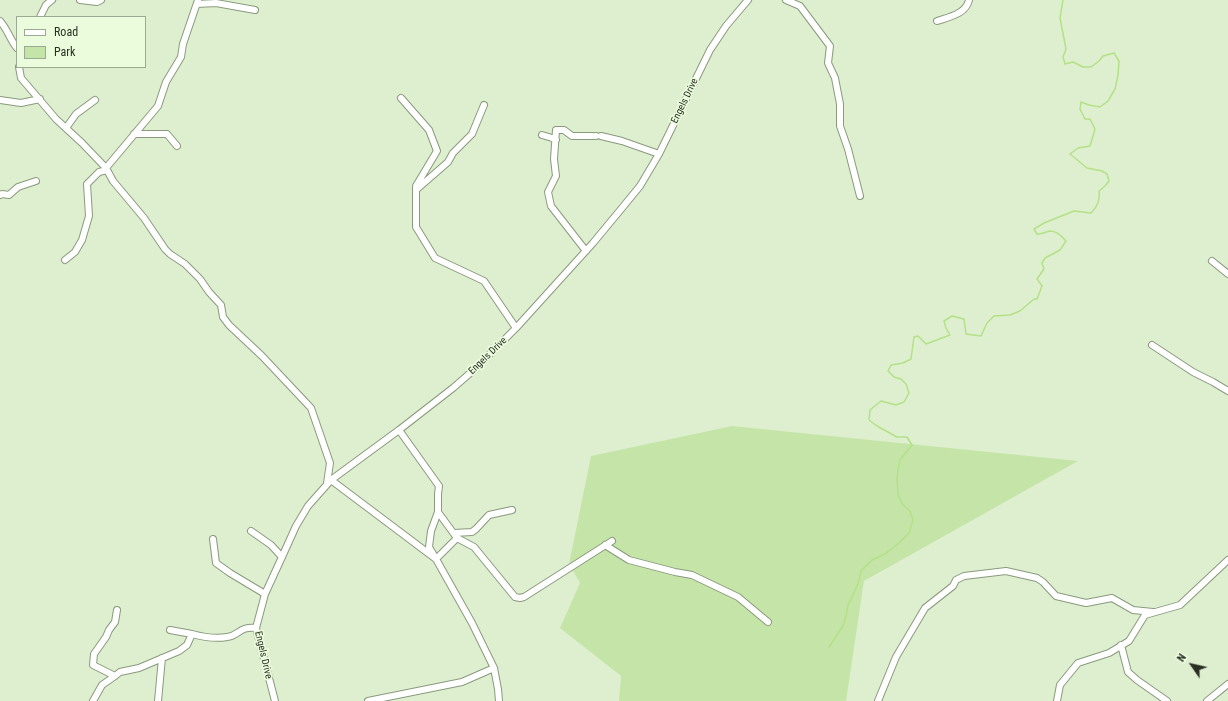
<!DOCTYPE html>
<html>
<head>
<meta charset="utf-8">
<style>
	body { margin:0 }
	#map { position:relative; width:1228px; height:701px; overflow:hidden; background:#deefd0; font-family:"Roboto Condensed",sans-serif }
	canvas { display:block }
	.legend { position:absolute; left:16px; top:16px; width:130px; height:52px; box-sizing:border-box; background:#ebfcdd; border:1px solid #9daa93; margin:0; padding:5px 7px; list-style:none; font-size:12px; color:#292f23 }
	.legend li { display:flex; align-items:center; gap:8px; height:20px }
	.legend b { width:20px; border:1px solid #9daa93 }
	.north { position:absolute; left:1172px; top:645px; width:40px; height:40px; -webkit-text-stroke:3px #ebfcdd; paint-order:stroke; rotate:304deg; font-size:11px; font-weight:700; line-height:16px; text-align:center; color:#292f23 }
	.north::after { content:''; display:block; margin:auto; width:14px; height:18px; background:#292f23; clip-path:polygon(50% 0,100% 100%,50% 72%,0 100%) }
</style>
</head>
<body>
<div id="map">
<canvas width="1228" height="701"></canvas>
<ul class="legend">
<li><b style="height:5px;background:#fff"></b>Road</li>
<li><b style="height:11px;background:#c5e5a8"></b>Park</li>
</ul>
<div class="north">N</div>
</div>
<script>
const c = document.querySelector('canvas').getContext('2d');
c.lineJoin = 'round';
function paint(path, color) { c.fillStyle = color; c.fill(path, 'evenodd'); }
function trace(path, color, width, dash) { c.strokeStyle = color; c.lineWidth = width; c.lineCap = dash ? 'butt' : 'round'; c.setLineDash(dash || []); c.stroke(path); }
function drawText(font, color, halo, rows, align = 'center') {
  c.font = font + ' "Roboto Condensed",sans-serif'; c.lineWidth = 3.5; c.setLineDash([]); c.textBaseline = 'middle'; c.strokeStyle = halo; c.fillStyle = color; for (const [text, x, y, turn = 0] of rows) {
    c.save(); c.translate(x, y); c.rotate((+turn || 0) * Math.PI / 180); c.textAlign = isNaN(turn) ? turn : align; if (halo) c.strokeText(text, 0, 0); c.fillText(text, 0, 0); c.restore();
  }
}
const green = new Path2D(`
	M732,426L1078,461L864,581L846,701H619L621,676L560,628L580,583L569,564L591,456Z`);
const stream = new Path2D(`
	M829,647L843,626L846,616L848,605L858,584L861,571L872,560L885,554L899,543L909,533L913,520L910,511L903,505L898,495L897,479L898,469L900,460L912,445L907,437H897L877,426L869,420L870,410L881,401L896,405L904,402L909,393L906,384L901,379L894,377L888,371L891,365L903,363L911,359L914,337L918,336L926,344L950,335L946,328L944,321L952,316L964,319L966,334L981,336L987,323L994,316L1010,315L1020,311L1034,299H1037L1042,286L1037,279L1044,269L1042,263L1045,258L1060,250L1066,241C1062,236 1057,231 1050,231C1045,232 1042,234 1037,234L1034,229L1044,223L1074,211L1091,213C1098,206 1100,200 1099,191L1105,186L1109,181L1107,174L1102,171L1087,168L1070,154L1078,148L1090,146L1095,129L1090,119H1085L1080,109L1081,102L1089,105L1100,107L1108,101L1115,89L1118,75L1119,61L1114,53L1103,56L1099,61L1091,67H1083L1073,62L1065,64L1063,57L1066,49L1060,18L1063,0`);
const minor = new Path2D(`
	M80,0L97,2L101,0
	M786,0L800,6L830,46L828,63L835,78L840,104V126L848,149L860,196
	M197,4L216,3L255,10
	M40,17L46,5L52,0
	M0,21C8,30 10,40 17,48
	M937,21C949,17 966,14 969,0
	M19,67L21,78L56,119L82,143L106,168L113,181L144,218L165,249L170,254L185,264L200,279L209,292L221,305L223,317L229,325L262,356L311,408L330,463L327,483
	M401,98L429,130L437,151L416,186V227L435,258L484,281L516,328
	M0,100L21,103L40,99
	M66,128L76,114L95,100
	M134,134H167L177,146
	M542,135L552,138L556,140
	M601,136L622,141L659,154
	M106,168L158,106L166,82L181,57L183,44L198,0
	M417,189L448,162L453,153L472,134L484,105
	M0,195L2,194L9,195L18,187L36,181
	M586,251L551,206L548,192L556,176L554,159L556,130H564L572,136H596
	M65,260L75,252L82,240L89,216L87,184L99,172L107,170
	M1212,261L1228,274
	M1152,345L1193,372L1213,382L1228,391
	M399,430L439,486L438,494V512L431,531L429,547L436,559L457,538
	M331,480L436,559L472,623L494,668L498,689L499,701
	M438,512L457,538L474,547L515,597L520,598L524,597L612,541
	M251,531L271,545L282,557
	M454,533L472,532L476,529L489,515L512,510
	M213,539L216,563L230,573L265,594
	M605,545L629,560L675,572L692,575L738,597L768,622
	M170,630L192,634
	M1121,645L1128,672L1137,680L1167,701
	M115,676L93,665L94,654L106,637L109,630L115,622L117,610
	M93,701L102,685L115,676L120,672L139,668L179,651L187,645L192,634C203,637 216,639 227,637C239,636 239,626 256,628
	M158,701L162,658
	M275,701L256,628L265,594L282,557L296,526L308,506L331,480L399,430L453,388L476,368L516,328L593,243L622,208L640,186L659,154L710,50L726,26L748,0
	M368,701L462,682L494,668
	M878,701L896,657L925,608L953,586L956,580L964,576L1006,571L1037,578L1043,582L1056,596L1086,603L1112,598L1133,610L1153,612
	M1057,701L1060,685L1078,663L1109,653L1129,641L1145,615L1180,605L1228,560
	M1207,701L1228,684`);
const streetNames = [
	["Engels Drive",685,101,-64],
	["Engels Drive",488,356,-44],
	["Engels Drive",263,655,77]
];
paint(green, '#c5e5a8');
trace(stream, '#b3e185', 1.5);
trace(minor, '#8a9a7d', 8);
trace(minor, '#fff', 6);
drawText('10px', '#292f23', '#ebfcdd', streetNames);
</script>
</body>
</html>
